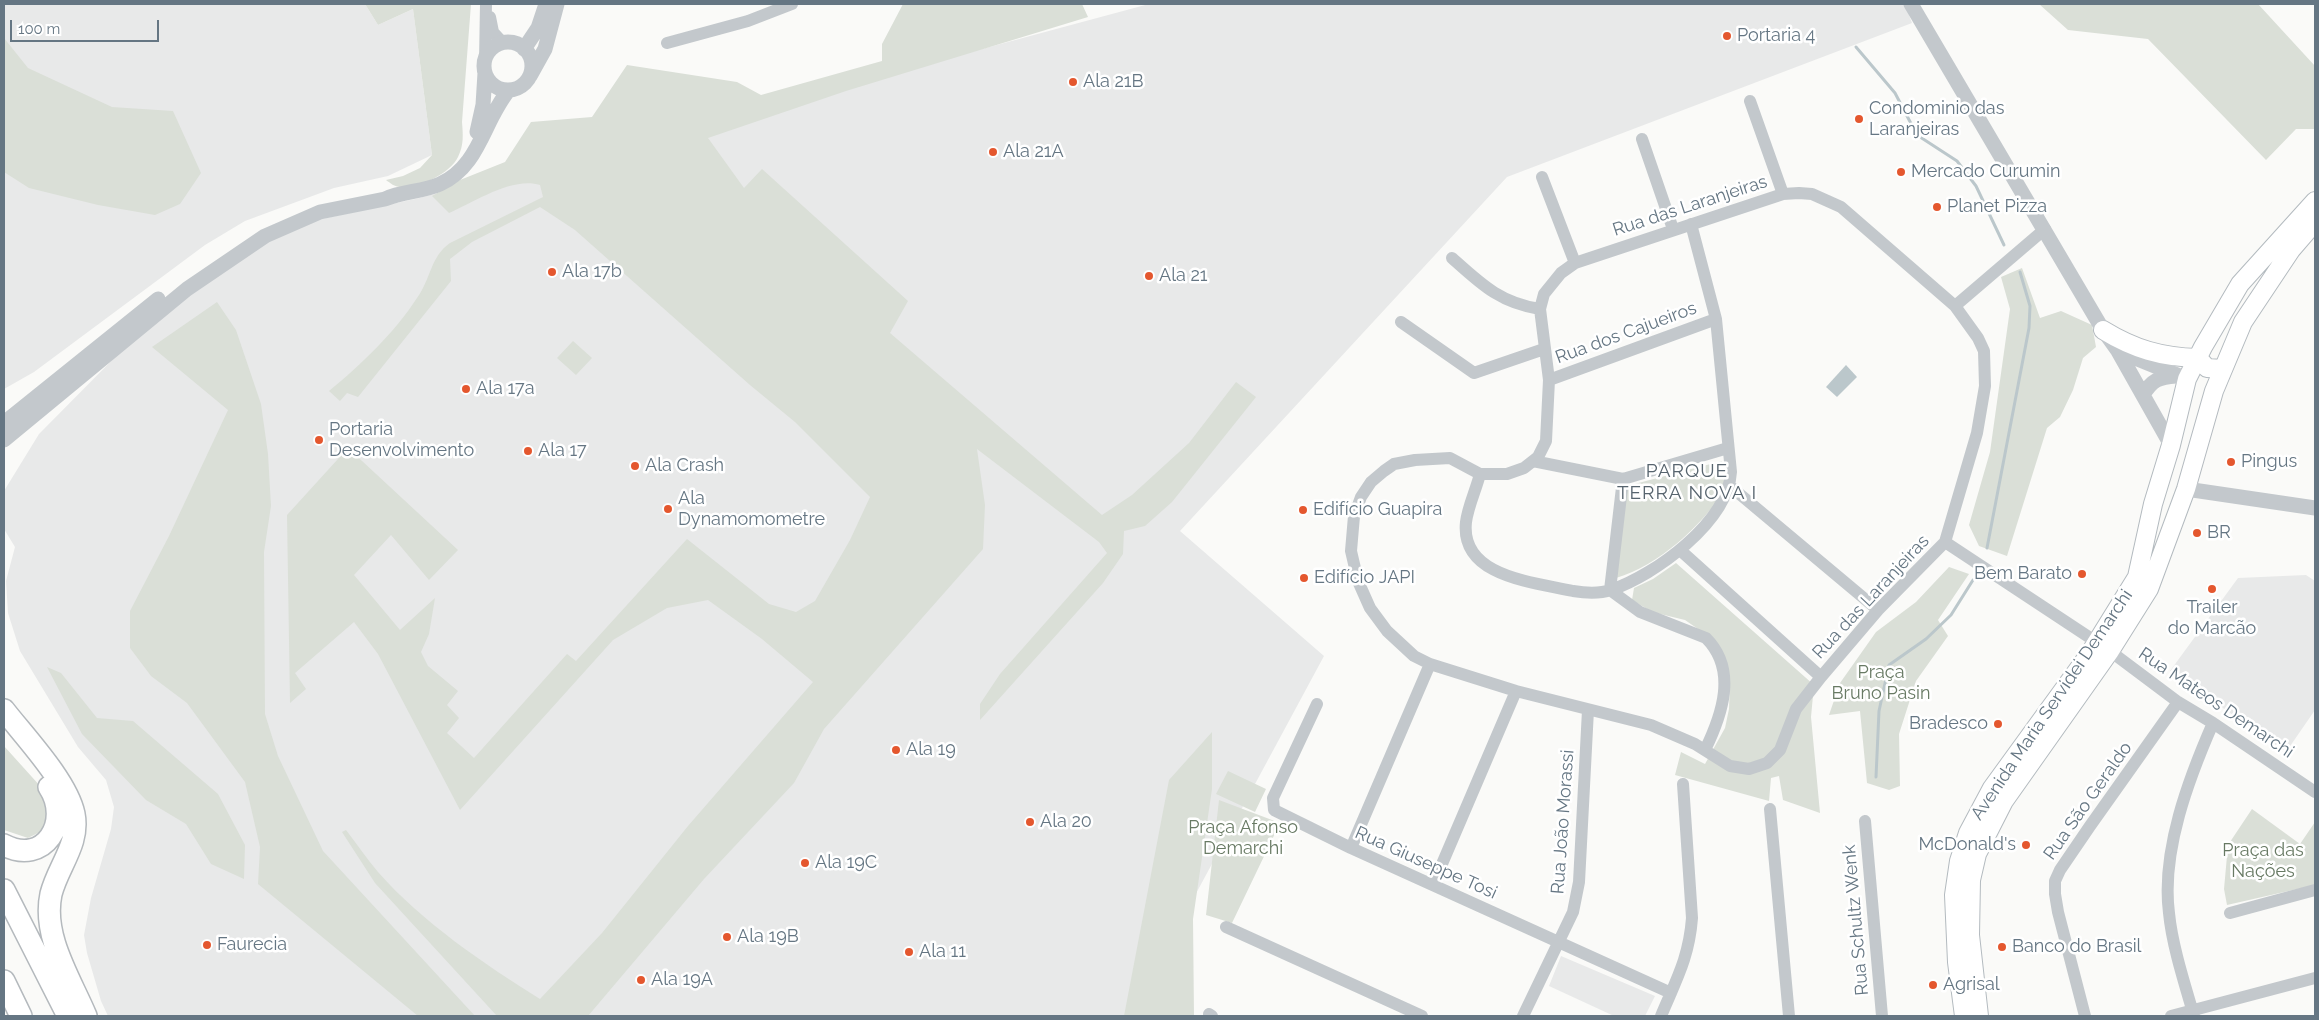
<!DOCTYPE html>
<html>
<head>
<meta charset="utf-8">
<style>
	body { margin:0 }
	#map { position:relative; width:2319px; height:1020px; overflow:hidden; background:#fafaf8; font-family:Raleway,sans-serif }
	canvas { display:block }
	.frame { position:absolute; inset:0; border:5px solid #657683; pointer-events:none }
	.scale { position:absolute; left:10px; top:20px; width:149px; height:22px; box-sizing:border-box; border:2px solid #657683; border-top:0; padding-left:6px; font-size:15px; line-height:18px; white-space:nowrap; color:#657683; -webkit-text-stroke:4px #fff; paint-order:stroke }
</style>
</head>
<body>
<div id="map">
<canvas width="2319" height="1020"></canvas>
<div class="frame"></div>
<div class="scale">100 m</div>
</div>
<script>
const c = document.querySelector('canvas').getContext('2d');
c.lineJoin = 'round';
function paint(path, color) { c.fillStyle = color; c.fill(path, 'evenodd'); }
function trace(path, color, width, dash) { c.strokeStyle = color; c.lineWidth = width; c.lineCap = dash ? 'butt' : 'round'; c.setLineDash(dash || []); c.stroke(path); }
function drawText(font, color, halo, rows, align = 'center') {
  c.font = font + ' Raleway,sans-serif'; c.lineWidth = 5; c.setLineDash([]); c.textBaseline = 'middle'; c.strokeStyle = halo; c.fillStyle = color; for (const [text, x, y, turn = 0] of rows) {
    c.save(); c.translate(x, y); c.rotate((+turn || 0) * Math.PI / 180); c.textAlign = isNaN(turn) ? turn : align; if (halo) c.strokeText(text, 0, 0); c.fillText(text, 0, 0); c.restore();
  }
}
const built = new Path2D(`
	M4,4H365L378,25L413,9L432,155L388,176L334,188L245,221L205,245L34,372L4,389Z
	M1149,4H1905L1912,23L1507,177L1180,531L1324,656L1130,1016H108L101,1001L87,953L84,935L91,898L111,829L114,807L106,780L78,747L20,651L8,613L6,581L15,547L4,529V491L39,434L135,337L214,272L303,223L415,199L681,130Z
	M2306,575L2315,581V710L2286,752L2170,671L2238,578Z
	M1561,956L1655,996L1645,1016H1614L1549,986Z`);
const green = new Path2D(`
	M365,4H471L462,122C463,135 464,145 458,157C450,174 419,188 400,187C395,187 390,183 386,180L403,176L420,168L432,155L413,9L378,25Z
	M903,4H1082L1088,17L846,91L708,138L744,188L762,169L908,301L890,333L1102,515L1132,495L1189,443L1236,382L1256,397L1172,502L1145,526L1124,531L1123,554L1103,583L980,720V704L1000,674L1107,553L1099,542L977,449L985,505L983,549L824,729L794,783L704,879L588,1016H497L375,883L342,832L346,830C357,844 367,859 378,872C422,922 484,964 540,999L602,933L688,826L813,682L762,639L708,600L667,608L613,640L460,810L378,654L354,622L295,673L306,689L290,703L287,515L348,448L458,550L429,580L391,535L354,575L400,630L435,598L429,634L421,652L428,666L458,691L447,705L459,718L447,733L474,758L567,654L576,661L687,539L769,604L796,612L815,601L850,540L870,497L795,422L750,385L575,230L540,207L472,242L450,259L451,281L358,397L347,393L340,401L329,391C361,365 395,332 417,298C431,279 430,257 450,243L543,197L540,185C513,176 474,202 449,213L432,196L460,180L505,162L531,122L592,117L627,65L737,82L761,95L882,61V44Z
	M2039,4H2258L2315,66V129H2296L2266,160L2148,39L2068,30Z
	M4,38L28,68L112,107L173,111L201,173L180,204L155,215L98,205L29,188L4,172Z
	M2022,268L2040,318L2061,311L2092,325L2096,347L2083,358L2073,390L2060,417L2047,428L2007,556L1979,546L1969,525L1990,452L2010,309L2001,277Z
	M217,302L236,330L261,404L268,454L271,506L264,552L265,714L278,756L323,851L475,1016H418L258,884L260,847L245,782L187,703L151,676L130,648V611L169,536L228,410L152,347Z
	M573,341L592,358L576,375L557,358Z
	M1722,461L1725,491C1699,527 1660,565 1616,578L1627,486Z
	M1676,563L1814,685L1811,717L1820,813L1783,800L1779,776L1771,778L1769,801L1675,775L1681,752L1705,764L1725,728L1729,709L1730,682L1711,638L1685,620L1652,612L1632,600L1634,588L1653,579Z
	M1949,567L1969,574L1938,620L1948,636L1916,681L1899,734L1900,786L1889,790L1867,783L1860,711L1829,715L1840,683L1876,632L1916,602Z
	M47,667L61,673L97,718L133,721L218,794L245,845L244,879L211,864L186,824L146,800L82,734Z
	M1212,732V789L1193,919L1194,1016H1124L1169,780Z
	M4,746L41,787L50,819L40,832L28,838L4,830Z
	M1228,771L1266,789L1255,812L1216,794Z
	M1219,800L1280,823L1232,923L1206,915Z
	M2252,809L2300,844L2315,822V885L2227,905L2224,889L2228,845Z`);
const water = new Path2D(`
	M1846,365L1857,377L1837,397L1826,387Z`);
const stream = new Path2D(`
	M1856,47L1895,93L1917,135L1957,161L1976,186L2004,245
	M1987,548L2029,328L2030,306L2020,272
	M1876,777L1879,711L1889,665L1926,639L1951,615L1973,580`);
const minor = new Path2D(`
	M490,17L493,32L503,43
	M667,43L748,21L792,4
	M485,61L486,4
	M1750,101L1783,194
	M1642,139L1673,229
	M1542,177L1575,263
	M1799,193L1812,194L1841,207L1955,306L1978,338L1984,351L1985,386L1977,433L1945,542L1878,610L1821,677L1796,709L1780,750L1767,763L1749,769L1730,766L1695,744L1651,725L1516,691L1430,664L1414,656L1387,631L1370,608L1358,581L1351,551L1354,516L1361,497L1371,482L1384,471L1394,464L1415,460L1450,458L1480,474H1507L1524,468L1538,457L1546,441L1549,380L1540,309L1544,294L1561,273L1575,263L1783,194Z
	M1452,258C1481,284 1500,303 1540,309
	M1955,306L2045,229
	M1401,322L1474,373L1544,349
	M1549,380L1716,319
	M1533,461L1623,479L1728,448
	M1480,474C1476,490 1468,506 1466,522C1460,577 1534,582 1573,591C1585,593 1599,594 1611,590C1655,575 1728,522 1731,472L1716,319L1691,224
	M1730,486L1878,610
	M1945,542L2110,651L2178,702L2213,723L2315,792
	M1680,550L1821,677
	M1610,590L1640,612L1706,638C1738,670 1722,715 1705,750
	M1610,590L1623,479
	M1317,704L1273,798L1274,810L1351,848L1671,993
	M1770,809L1789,1016
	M1865,821L1882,1016
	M1351,848L1430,664
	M1433,885L1516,691
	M2230,913L2315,890
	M1226,927L1422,1016
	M1209,1014L1212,1016
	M1523,1016L1573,912L1579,882L1588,710
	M1661,1016C1676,980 1689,958 1692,918L1683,784
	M2085,1016L2058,912L2055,894V881L2060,870L2090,826L2178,702
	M2171,1016L2315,978
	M2194,1016C2185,985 2172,945 2169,913C2161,851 2189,778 2213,723`);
const tertiary = new Path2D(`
	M1911,4L2103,330L2118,351L2171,445
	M484 66a24 24 0 1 1 48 0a24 24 0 1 1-48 0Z
	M524,49L538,28L546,4
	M530,76L545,49L557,4
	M477,132L483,105L485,73
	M2118,351L2187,379
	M2143,395C2152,380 2159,377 2176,376
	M4,423L158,299
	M4,440L187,289L265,236L320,212L385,199C402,191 423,192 440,184C480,166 483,121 509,90
	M2186,489L2315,508`);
const secondary = new Path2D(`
	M2103,330C2134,349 2161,357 2198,358L2207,368L2223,369
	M1964,1016L1957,962L1954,895L1959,861L1968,833L1992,788L2090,653L2137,577L2153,504L2171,445L2187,379L2203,347L2240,284L2315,201
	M1979,1016L1970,935L1971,880L1977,854L2004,801L2110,651L2149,589L2186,489L2214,391L2243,322L2291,250L2315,222`);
const motorway = new Path2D(`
	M4,710C25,737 67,781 74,814C80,844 58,866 51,894C42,936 70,978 86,1016
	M4,845C44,866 72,822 49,787
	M4,890L68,1016
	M4,981L21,1016`);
const markers = [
	[1727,36,5,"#e4572e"],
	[1073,82,5,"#e4572e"],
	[1859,119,5,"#e4572e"],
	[993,152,5,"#e4572e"],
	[1901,172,5,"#e4572e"],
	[1937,207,5,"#e4572e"],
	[552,272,5,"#e4572e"],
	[1149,276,5,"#e4572e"],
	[466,389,5,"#e4572e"],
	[319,440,5,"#e4572e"],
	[528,451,5,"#e4572e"],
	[2231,462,5,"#e4572e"],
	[635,466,5,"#e4572e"],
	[668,509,5,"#e4572e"],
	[1303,510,5,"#e4572e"],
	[2197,533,5,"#e4572e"],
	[2082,574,5,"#e4572e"],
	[1304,578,5,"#e4572e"],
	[2212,589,5,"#e4572e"],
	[1998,724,5,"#e4572e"],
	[896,750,5,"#e4572e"],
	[1030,822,5,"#e4572e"],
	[2026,845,5,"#e4572e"],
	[805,863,5,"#e4572e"],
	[727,937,5,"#e4572e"],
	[207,945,5,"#e4572e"],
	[2002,947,5,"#e4572e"],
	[909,952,5,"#e4572e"],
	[641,980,5,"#e4572e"],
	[1933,985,5,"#e4572e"]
];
const poiNames = [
	["Portaria 4",1737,36],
	["Ala 21B",1083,82],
	["Condominio das",1869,109],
	["Laranjeiras",1869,130],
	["Ala 21A",1003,152],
	["Mercado Curumin",1911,172],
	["Planet Pizza",1947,207],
	["Ala 17b",562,272],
	["Ala 21",1159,276],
	["Ala 17a",476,389],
	["Portaria",329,430],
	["Desenvolvimento",329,451],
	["Ala 17",538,451],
	["Pingus",2241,462],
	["Ala Crash",645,466],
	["Ala",678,499],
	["Dynamomometre",678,520],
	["Edifício Guapira",1313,510],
	["BR",2207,533],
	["Bem Barato",2072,574,"right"],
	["Edifício JAPI",1314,578],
	["Trailer",2212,608,"center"],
	["do Marcão",2212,629,"center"],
	["Bradesco",1988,724,"right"],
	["Ala 19",906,750],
	["Ala 20",1040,822],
	["McDonald's",2016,845,"right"],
	["Ala 19C",815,863],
	["Ala 19B",737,937],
	["Faurecia",217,945],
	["Banco do Brasil",2012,947],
	["Ala 11",919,952],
	["Ala 19A",651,980],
	["Agrisal",1943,985]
];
const streetNames = [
	["Rua das Laranjeiras",1690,206,-18],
	["Rua dos Cajueiros",1626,333,-20],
	["Rua das Laranjeiras",1871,597,-47],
	["Rua Mateos Demarchi",2216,703,34],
	["Avenida Maria Servidei Demarchi",2052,705,-56],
	["Rua São Geraldo",2088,801,-55],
	["Rua João Morassi",1563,822,-86],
	["Rua Giuseppe Tosi",1426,863,24],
	["Rua Schultz Wenk",1856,920,-95]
];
const parkNames = [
	["Praça",1881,673],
	["Bruno Pasin",1881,694],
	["Praça Afonso",1243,828],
	["Demarchi",1243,849],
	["Praça das",2263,851],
	["Nações",2263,872]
];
const neighbourhoodNames = [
	["PARQUE",1687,471],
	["TERRA NOVA I",1687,493]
];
paint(built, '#e8e9e9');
paint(green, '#dadfd7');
paint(water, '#bbc7cb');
trace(stream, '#bbc7cb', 3);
trace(secondary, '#b3babf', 20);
trace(motorway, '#b4b9bd', 24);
trace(minor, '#c3c8cc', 12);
trace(tertiary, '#c3c8cc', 15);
trace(secondary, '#fff', 18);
trace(motorway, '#fff', 21);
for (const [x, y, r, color] of markers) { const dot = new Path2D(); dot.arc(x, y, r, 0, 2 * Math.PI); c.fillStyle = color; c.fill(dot); trace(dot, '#fff', 2); }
drawText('18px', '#657683', '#fff', poiNames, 'left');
drawText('18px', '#657683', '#fff', streetNames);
drawText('18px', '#687a64', '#fff', parkNames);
c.letterSpacing = '1px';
drawText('19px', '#57646e', '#fff', neighbourhoodNames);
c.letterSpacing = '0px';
</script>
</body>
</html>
